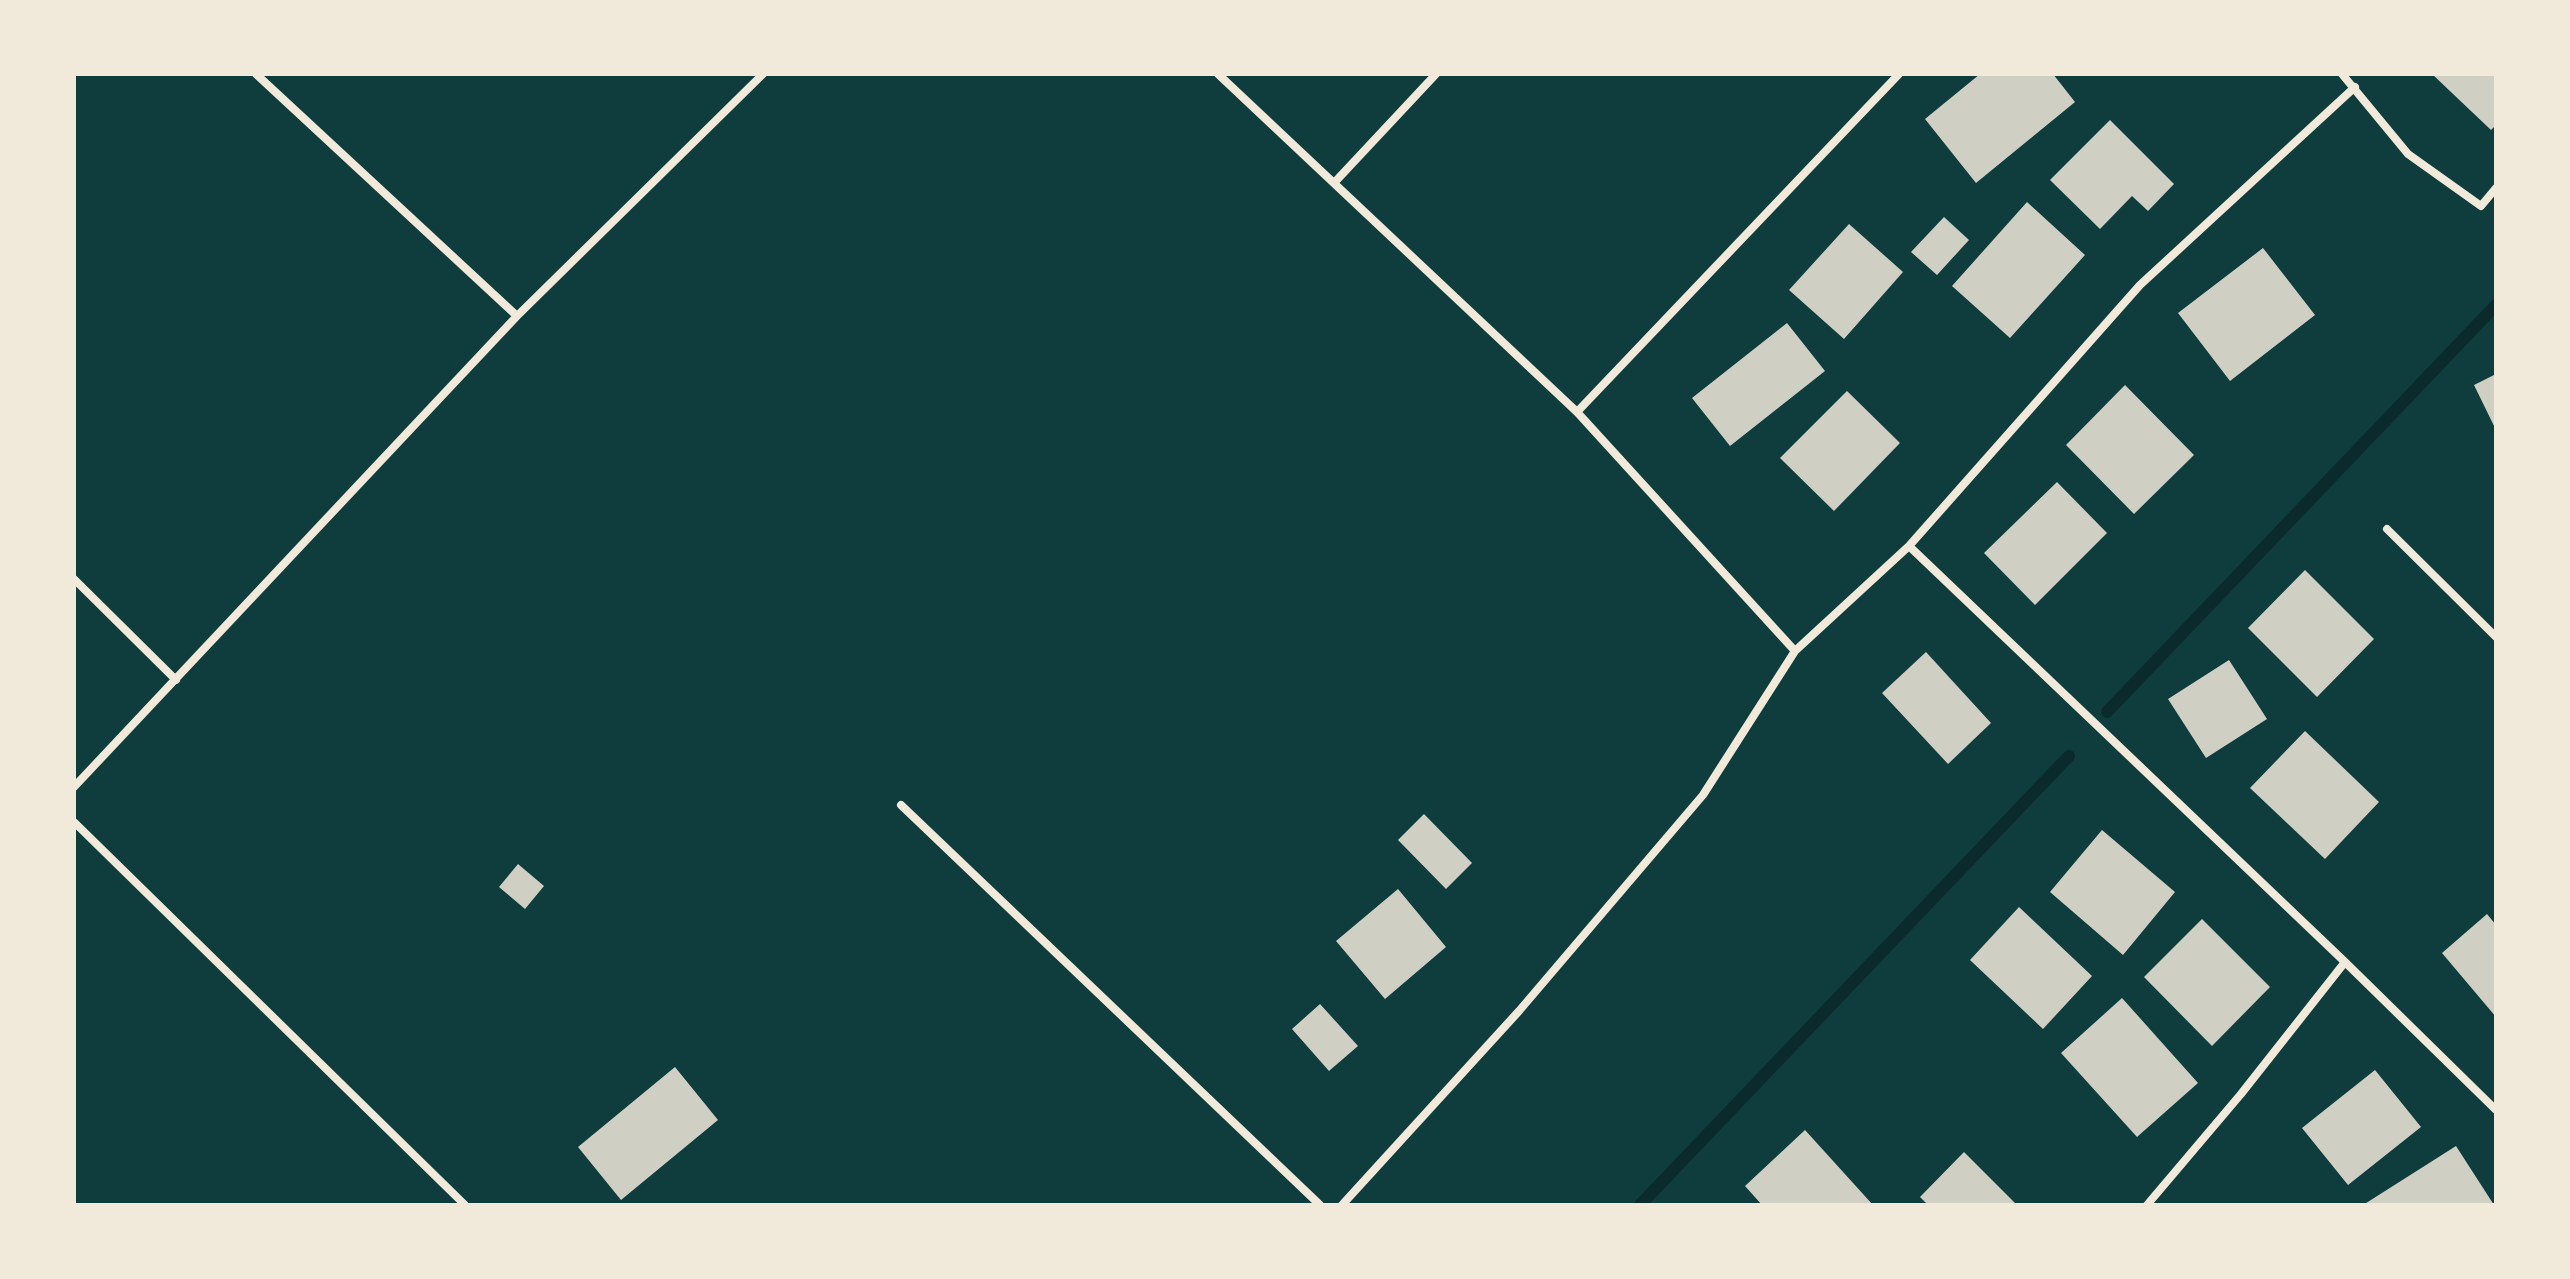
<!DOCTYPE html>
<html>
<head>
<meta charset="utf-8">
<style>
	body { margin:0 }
	#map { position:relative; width:2570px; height:1279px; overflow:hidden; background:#0f3d3e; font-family:Inter,sans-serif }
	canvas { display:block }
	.frame { position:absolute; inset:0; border:76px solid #f1e9da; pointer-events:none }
</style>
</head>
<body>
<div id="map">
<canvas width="2570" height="1279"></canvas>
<div class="frame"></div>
</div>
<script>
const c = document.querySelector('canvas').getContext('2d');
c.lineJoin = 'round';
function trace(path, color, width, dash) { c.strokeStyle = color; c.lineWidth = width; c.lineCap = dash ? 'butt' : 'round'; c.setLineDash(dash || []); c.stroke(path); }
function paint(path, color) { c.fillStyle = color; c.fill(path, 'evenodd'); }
const stream = new Path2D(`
	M2107,712L2496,305
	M1640,1205L2069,756`);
const building = new Path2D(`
	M1980,74H2053L2075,102L1976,183L1925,119Z
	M2432,74H2496V125L2491,130Z
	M2110,120L2174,184L2148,211L2132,196L2100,229L2050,180Z
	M2027,202L2085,255L2010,338L1952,286Z
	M1944,217L1969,240L1937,275L1911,252Z
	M1849,224L1903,272L1844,339L1789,290Z
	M2263,248L2315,315L2230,381L2178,313Z
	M1787,323L1825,371L1730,446L1692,398Z
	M2496,374V430L2474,385Z
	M2125,385L2194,455L2134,514L2066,445Z
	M1847,391L1900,443L1834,511L1780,458Z
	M2057,482L2107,533L2035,605L1984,553Z
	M2305,570L2374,639L2317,697L2248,628Z
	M1926,652L1991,723L1948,764L1882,693Z
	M2229,660L2267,719L2206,758L2168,699Z
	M2305,731L2379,802L2325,859L2250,788Z
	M1424,814L1472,863L1446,889L1398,840Z
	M2102,830L2175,892L2123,955L2050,892Z
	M518,864L544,886L525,909L499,887Z
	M1398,889L1446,947L1385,999L1336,941Z
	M2019,907L2092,976L2043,1029L1970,960Z
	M2487,914L2496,925V1017L2442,953Z
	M2202,919L2270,987L2212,1046L2144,977Z
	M2122,998L2198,1083L2137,1137L2061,1053Z
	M1320,1004L1358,1046L1329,1071L1292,1029Z
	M675,1067L718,1120L621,1200L578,1147Z
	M2375,1070L2421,1127L2348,1185L2302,1128Z
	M1805,1130L1873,1205H1762L1745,1186Z
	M2456,1146L2494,1205H2363Z
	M1964,1152L2017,1205H1928L1920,1197Z`);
const minor = new Path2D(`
	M256,74L517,316
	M1218,74L1577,412L1795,651L1909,546L2140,285L2355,87
	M2342,74L2408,154L2481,206L2496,188
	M1334,183L1436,74
	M1577,412L1899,74
	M2387,529L2496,637
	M1909,546L2345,962L2496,1110
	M74,579L176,680
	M74,787L517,316L763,74
	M901,805L1320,1205
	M74,822L465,1205
	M1342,1205L1519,1011L1703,795L1795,651
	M2147,1205L2241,1094L2345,962`);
trace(stream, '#0a2a2b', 12);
paint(building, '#cfcfc3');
trace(minor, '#f1e9da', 8);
</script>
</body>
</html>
